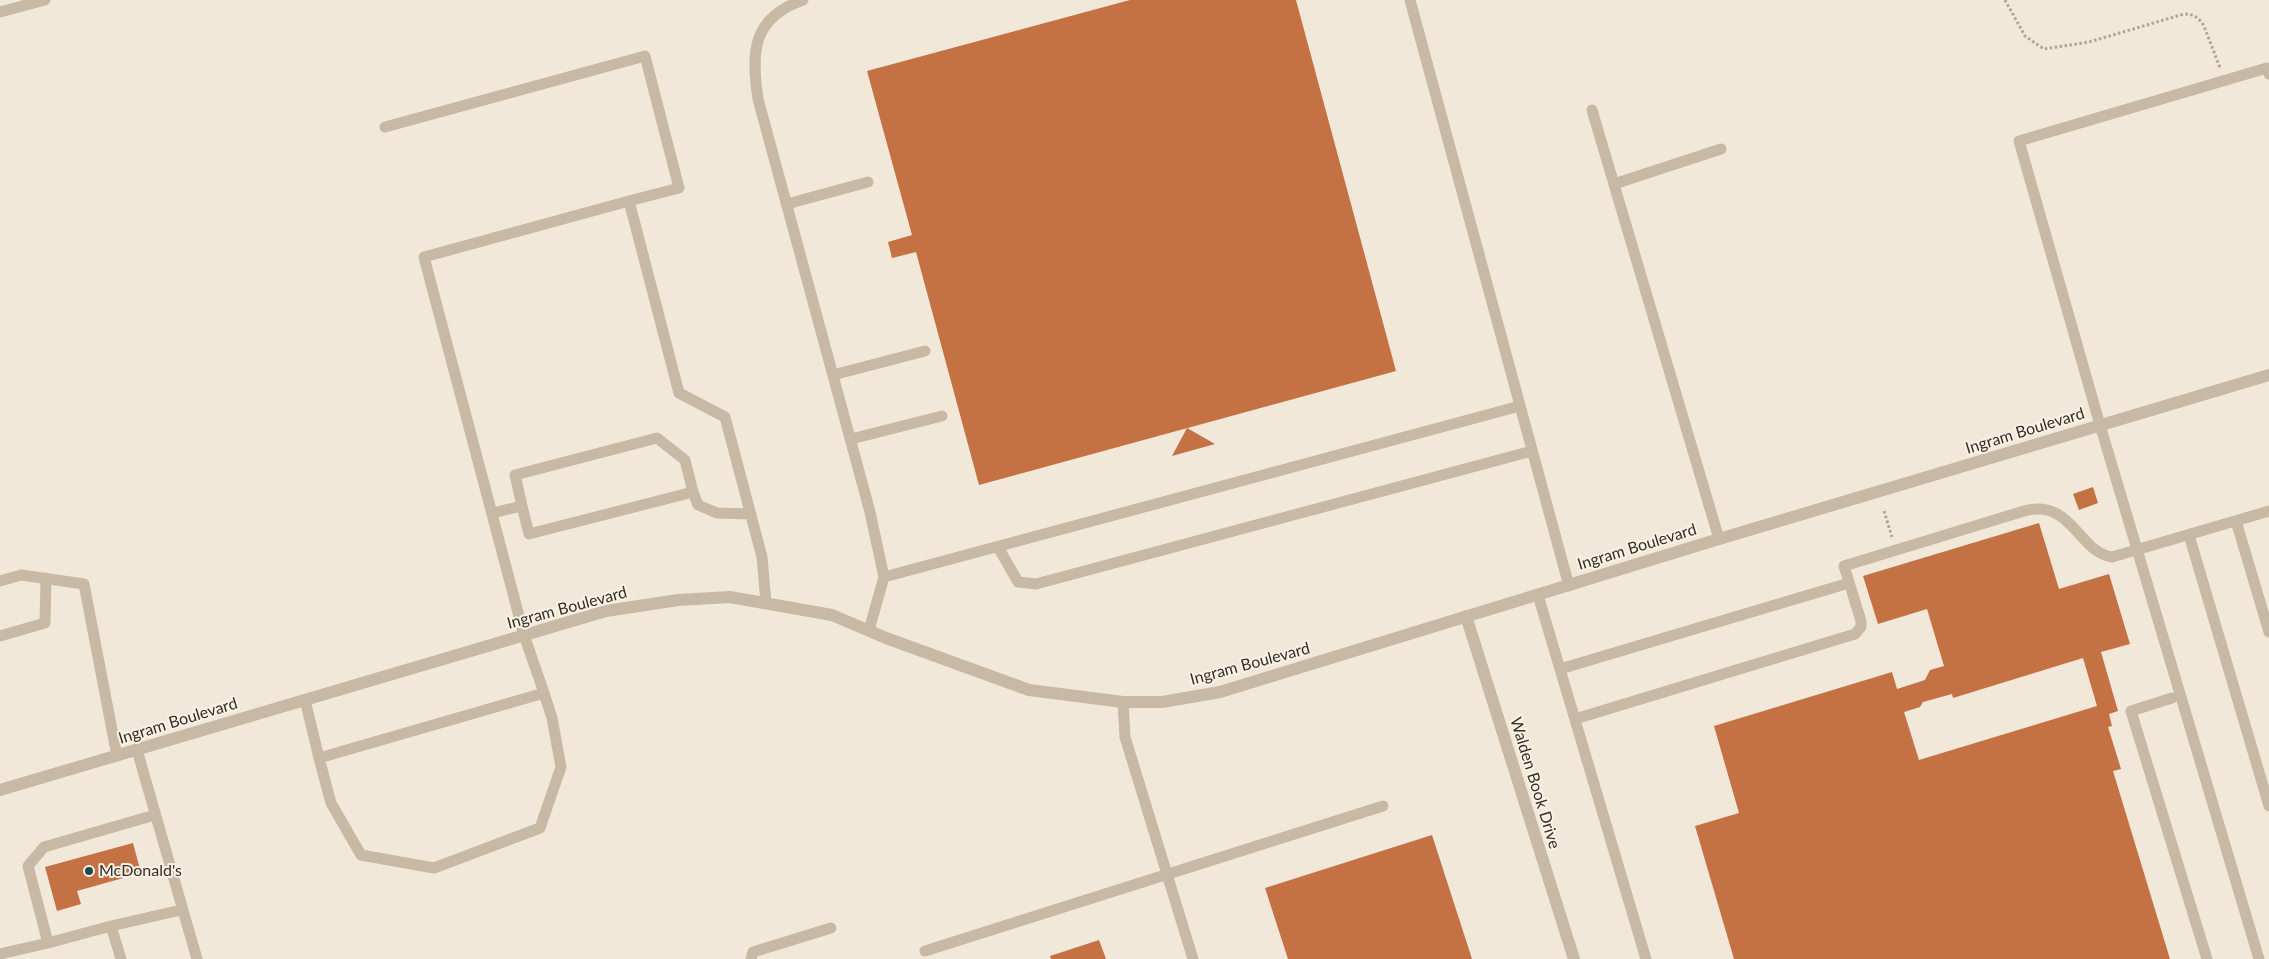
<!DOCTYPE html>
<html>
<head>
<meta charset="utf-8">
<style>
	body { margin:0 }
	canvas { display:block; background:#f1e8d9 }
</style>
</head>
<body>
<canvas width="2269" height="959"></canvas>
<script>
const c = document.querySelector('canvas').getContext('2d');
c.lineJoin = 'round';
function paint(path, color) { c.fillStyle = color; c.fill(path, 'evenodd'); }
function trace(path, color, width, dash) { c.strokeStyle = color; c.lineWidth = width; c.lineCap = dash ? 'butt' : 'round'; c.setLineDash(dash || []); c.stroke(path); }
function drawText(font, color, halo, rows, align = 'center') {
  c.font = font + ' Lato,sans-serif'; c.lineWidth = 4; c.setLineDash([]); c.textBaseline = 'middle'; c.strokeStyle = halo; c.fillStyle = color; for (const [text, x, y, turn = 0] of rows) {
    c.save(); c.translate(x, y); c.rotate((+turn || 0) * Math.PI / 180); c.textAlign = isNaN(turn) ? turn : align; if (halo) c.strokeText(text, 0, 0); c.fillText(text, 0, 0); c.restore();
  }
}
const building = new Path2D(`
	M1130,0H1296L1396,371L979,485L916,252L892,258L888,242L912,235L867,71Z
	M1187,428L1215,444L1172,456Z
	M2093,487L2098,503L2079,510L2073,494Z
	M2039,523L2059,589L2109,574L2130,644L2101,652L2118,711L2109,714L2112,726L2108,727L2121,769L2113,771L2170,959H1734L1695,826L1739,813L1714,726L1892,672L1897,689L1925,680L1930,670L1944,666L1927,609L1878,624L1863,576ZM2083,658L2097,706L1919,760L1904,712L1920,707L1923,702L1952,694L1953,698Z
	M1432,835L1472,959H1288L1265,888Z
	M133,843L141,873L77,891L81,904L57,911L45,867Z
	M1099,940L1106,959H1051L1050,956Z`);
const path = new Path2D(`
	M2005,0L2025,36L2044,49L2089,42L2184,14C2194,14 2199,18 2204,26L2220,68
	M1884,511L1892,537`);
const service = new Path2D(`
	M803,0C752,18 751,52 758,99L870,512L884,577L869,630
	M1410,0L1569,586
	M0,12L45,0
	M1592,110L1719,539
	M385,127L645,56L679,188L629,201
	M1614,184L1721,149
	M787,204L868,182
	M833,375L925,351
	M851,439L942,416
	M693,492L698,505L717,513L751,514
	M492,513L522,506L515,475L657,438L685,460L693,492L529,534L522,506
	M2236,521L2269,632
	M2189,535L2269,806
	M998,547L1018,582L1036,584L1532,451
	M884,577L1520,406
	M0,581L21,575L84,584L117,756
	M1538,595L1646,959
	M0,636L45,623L46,578
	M1560,669L1849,583
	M2172,698L2131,711L2207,959
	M305,700L319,758L544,693L524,635L424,257L629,201L679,393L725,417L762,557L766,603
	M1123,702L1125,737L1193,959
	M1575,719L1855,634L1861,627V621L1844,566L2024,511C2072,498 2079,553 2112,557L2269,511
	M137,750L197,959
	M319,758L331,803L361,855L434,868L540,828L561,767L552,718L544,693
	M111,926L181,910
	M925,951L1383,806
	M0,954L48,943
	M121,959L111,926L48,943L28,866L44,847L155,815
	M751,959L753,952L831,928
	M2259,959L2100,425L2019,141L2267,68L2269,74`);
const minor = new Path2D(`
	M1466,616L1574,959
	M0,790L606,611L678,600L730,597L832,615L886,638L1029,690L1123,702H1162L1220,692L1719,539L2269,375`);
const markers = [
	[89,871,5,"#1d4a54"]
];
const streetNames = [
	["Ingram Boulevard",2025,431,-17],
	["Ingram Boulevard",1637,547,-17],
	["Ingram Boulevard",567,608,-15],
	["Ingram Boulevard",1250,664,-15],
	["Ingram Boulevard",178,721,-17],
	["Walden Book Drive",1535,783,73]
];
const poiNames = [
	["McDonald's",99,871]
];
paint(building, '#c47143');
trace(path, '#b4a38f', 3, [2.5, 2.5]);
trace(service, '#c8b9a5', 11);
trace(minor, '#c8b9a5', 12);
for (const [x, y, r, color] of markers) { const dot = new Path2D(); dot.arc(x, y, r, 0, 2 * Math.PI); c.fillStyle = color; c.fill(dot); trace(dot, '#f9f2e5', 2); }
drawText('16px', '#342c26', '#f9f2e5', streetNames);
drawText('16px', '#342c26', '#f9f2e5', poiNames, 'left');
</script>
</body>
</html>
